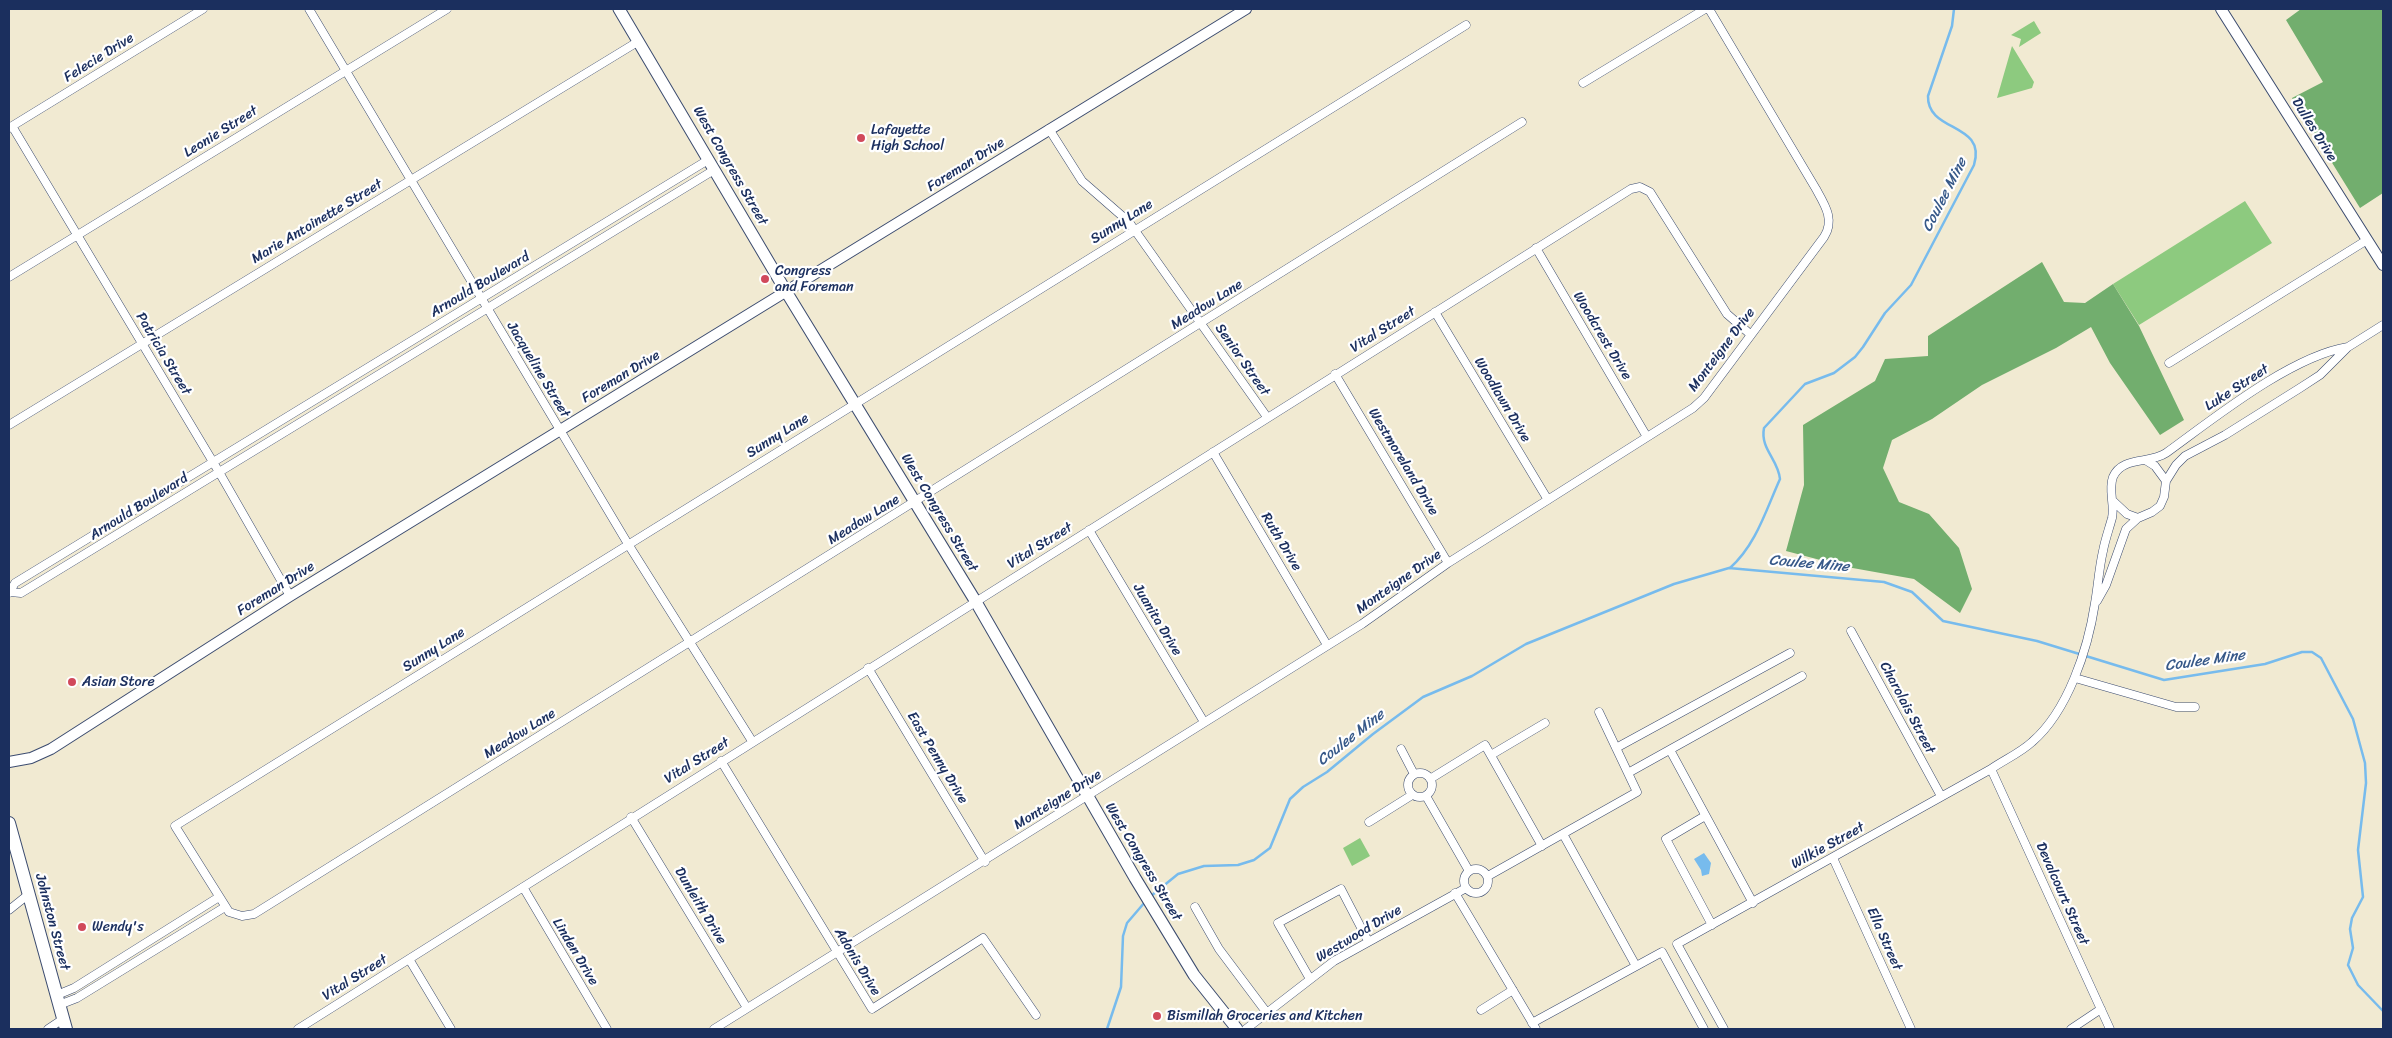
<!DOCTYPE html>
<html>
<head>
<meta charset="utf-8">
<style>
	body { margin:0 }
	#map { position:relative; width:2392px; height:1038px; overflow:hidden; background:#f1ead2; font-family:Sriracha,sans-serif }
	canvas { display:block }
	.frame { position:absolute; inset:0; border:10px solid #1b2f5e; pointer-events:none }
</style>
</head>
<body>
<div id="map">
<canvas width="2392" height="1038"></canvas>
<div class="frame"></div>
</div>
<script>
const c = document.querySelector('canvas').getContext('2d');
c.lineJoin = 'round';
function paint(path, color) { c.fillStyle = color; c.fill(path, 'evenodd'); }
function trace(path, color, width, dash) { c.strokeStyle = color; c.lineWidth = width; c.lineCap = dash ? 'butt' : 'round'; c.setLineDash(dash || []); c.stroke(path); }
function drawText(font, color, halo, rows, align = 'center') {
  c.font = font + ' Sriracha,sans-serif'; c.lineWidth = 4.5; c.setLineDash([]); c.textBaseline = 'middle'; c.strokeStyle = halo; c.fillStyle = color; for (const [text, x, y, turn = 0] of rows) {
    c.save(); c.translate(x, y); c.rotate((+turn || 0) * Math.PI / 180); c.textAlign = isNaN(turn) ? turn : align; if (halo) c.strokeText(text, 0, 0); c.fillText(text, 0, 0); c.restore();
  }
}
const green = new Path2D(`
	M2034,21L2041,33L2019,47L2021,39L2011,35Z
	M2012,46L2034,82L2032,88L1997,98Z
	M2245,201L2272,243L2139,325L2113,284Z
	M1360,838L1370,856L1352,866L1343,848Z`);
const forest = new Path2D(`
	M2301,9H2383V193L2360,208L2292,98L2323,82L2286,20Z
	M2042,262L2064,302L2085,303L2113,284L2139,326L2184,420L2160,435L2110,363L2091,327L2056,348L1982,385L1932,419L1892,440L1883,468L1899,502L1929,514L1959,548L1972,589L1960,613L1914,579L1847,567L1786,551L1804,485L1803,425L1875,381L1885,359L1928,356V336Z`);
const water = new Path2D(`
	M1704,853L1711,863L1709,874L1702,876L1701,870L1694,859Z`);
const stream = new Path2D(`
	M1730,568C1756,545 1766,510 1780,479C1778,459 1760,449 1764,428L1805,384L1834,373L1855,357L1863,347L1885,313L1911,285L1974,165C1987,122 1927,133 1928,96L1952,26L1954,9
	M1151,896L1178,874L1204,866L1238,865L1254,860L1270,848L1290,799L1303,787L1327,772L1373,734L1423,697L1472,676L1526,644L1674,584L1729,568L1884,582L1912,592L1943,621L2037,641L2164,680L2265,664L2302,652H2312L2321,658L2353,719L2365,763L2366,783L2358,850L2363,897L2352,918L2350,929L2353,948L2348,965L2358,985L2383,1011
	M1107,1029L1121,987L1123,936L1127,923L1145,902`);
const minor = new Path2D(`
	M309,9L628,544L752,741
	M1466,25L175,826L229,912L242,916L254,914L1522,122
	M1583,83L1705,9
	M12,126L219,472L290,596
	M9,128L203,9
	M1049,129L1082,181L1129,222L1267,417
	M1536,248L1647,437
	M9,277L447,9
	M1435,312L1548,500
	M2169,363L2367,240
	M1335,374L1448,563
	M9,425L639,41
	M1213,452L1327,645
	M2147,461L2155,466L2166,481
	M2113,501L2127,514L2138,518
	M1089,530L1204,722
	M10,592L21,593L714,170
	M9,593L15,583L708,160
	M2097,601L2106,585L2126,529L2138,518L2152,512L2160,506L2164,497L2166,481L2176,465L2185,456L2225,435L2300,388L2320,375L2348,347L2383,325
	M1851,631L1941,796
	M868,668L985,862
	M2075,678L2176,707H2195
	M1616,748L1790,653
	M1401,749L1414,774
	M1670,750L1753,903
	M1491,755L1545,723
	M721,761L872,1009L983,938L1036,1015
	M1991,769L2110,1029
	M1408 785a12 12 0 1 1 24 0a12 12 0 1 1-24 0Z
	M1628,773L1802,676
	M1430,779L1485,745L1542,846
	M1426,796L1469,871
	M1705,816L1666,839L1712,925
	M631,817L747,1008
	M1369,822L1412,795
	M1563,834L1636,966
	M1833,858L1911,1029
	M1464 881a12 12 0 1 1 24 0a12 12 0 1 1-24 0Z
	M1488,876L1637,792L1599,712
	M523,887L607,1029
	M1455,893L1536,1029
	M1195,907L1219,949L1267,1013
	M9,910L29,894
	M409,959L451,1029
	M1310,979L1278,923L1341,889L1368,941
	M57,995L74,988L219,897
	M59,1005L77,998L225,907
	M1481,1010L1513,990
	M1532,1023L1662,952L1704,1029
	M48,1029L63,1019
	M298,1029L1631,189L1640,187L1650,192L1727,314L1750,334
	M714,1029L1362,624L1448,563L1693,408L1704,398L1824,237C1835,220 1825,205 1816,189L1709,9
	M1246,1029L1334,961L1466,888
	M1724,1029L1677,944L1991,769C2004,760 2020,753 2032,742C2068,711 2088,649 2095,603C2098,586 2099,568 2103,551C2105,540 2109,529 2112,518C2115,505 2108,490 2113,477C2122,456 2150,464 2166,453C2213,419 2291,356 2348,347
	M2071,1029L2101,1009`);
const tertiary = new Path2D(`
	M2221,9L2383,265
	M9,762L31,758L51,749L290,596L1246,9`);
const secondary = new Path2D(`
	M619,9L787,293L976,602L1135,878L1194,975L1237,1029`);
const primary = new Path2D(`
	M9,823L66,1029`);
const markers = [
	[861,138,5,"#d1495b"],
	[765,279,5,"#d1495b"],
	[72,682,5,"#d1495b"],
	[82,927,5,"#d1495b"],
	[1157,1016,5,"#d1495b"]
];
const streetNames = [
	["Felecie Drive",99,58,-32],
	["Dulles Drive",2314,130,58],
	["Leonie Street",221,132,-32],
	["Foreman Drive",966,165,-32],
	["West Congress Street",730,166,60],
	["Marie Antoinette Street",317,222,-31],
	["Sunny Lane",1122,222,-32],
	["Arnould Boulevard",480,285,-31],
	["Meadow Lane",1207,305,-32],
	["Vital Street",1383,330,-32],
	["Woodcrest Drive",1602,336,59],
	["Monteigne Drive",1722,350,-53],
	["Patricia Street",163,354,59],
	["Senior Street",1242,360,55],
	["Jacqueline Street",538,370,59],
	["Foreman Drive",621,377,-31],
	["Luke Street",2237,388,-33],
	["Woodlawn Drive",1502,400,59],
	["Sunny Lane",778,436,-32],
	["Westmoreland Drive",1403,462,59],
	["Arnould Boulevard",139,507,-32],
	["West Congress Street",939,513,59],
	["Meadow Lane",864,520,-32],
	["Ruth Drive",1281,542,59],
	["Vital Street",1040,546,-32],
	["Monteigne Drive",1399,582,-35],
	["Foreman Drive",276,589,-32],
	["Juanita Drive",1157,620,59],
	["Sunny Lane",434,650,-32],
	["Charolais Street",1907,708,62],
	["Meadow Lane",520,734,-32],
	["East Penny Drive",937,758,59],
	["Vital Street",697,761,-32],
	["Monteigne Drive",1058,800,-32],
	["Wilkie Street",1828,846,-29],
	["West Congress Street",1143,862,59],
	["Devalcourt Street",2062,894,66],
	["Dunleith Drive",700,906,59],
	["Johnston Street",52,922,75],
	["Westwood Drive",1359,934,-31],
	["Ella Street",1884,939,66],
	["Linden Drive",575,952,59],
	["Adonis Drive",857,962,59],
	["Vital Street",355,978,-32]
];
const poiNames = [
	["Lafayette",871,130],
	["High School",871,146],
	["Congress",775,271],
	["and Foreman",775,287],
	["Asian Store",82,682],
	["Wendy's",92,927],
	["Bismillah Groceries and Kitchen",1167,1016]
];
const waterNames = [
	["Coulee Mine",1945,195,-63],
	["Coulee Mine",1809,564,5],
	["Coulee Mine",2205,661,-8],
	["Coulee Mine",1351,738,-38]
];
paint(green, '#8dca7f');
paint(forest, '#72ae6e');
paint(water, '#77bbed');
trace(stream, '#77bbed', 2.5);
trace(minor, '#3b4b6f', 9);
trace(tertiary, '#3b4b6f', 12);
trace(secondary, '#3b4b6f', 13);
trace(primary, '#3b4b6f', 14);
trace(minor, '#fff', 8);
trace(tertiary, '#fff', 10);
trace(secondary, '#fff', 11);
trace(primary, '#fff', 12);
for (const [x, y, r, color] of markers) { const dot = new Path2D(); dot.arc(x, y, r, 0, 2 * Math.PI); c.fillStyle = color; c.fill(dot); trace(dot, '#fff', 2); }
drawText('14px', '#1b2f5e', '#fff', streetNames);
drawText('14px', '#1b2f5e', '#fff', poiNames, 'left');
drawText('italic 15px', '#375989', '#fff', waterNames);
</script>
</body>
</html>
